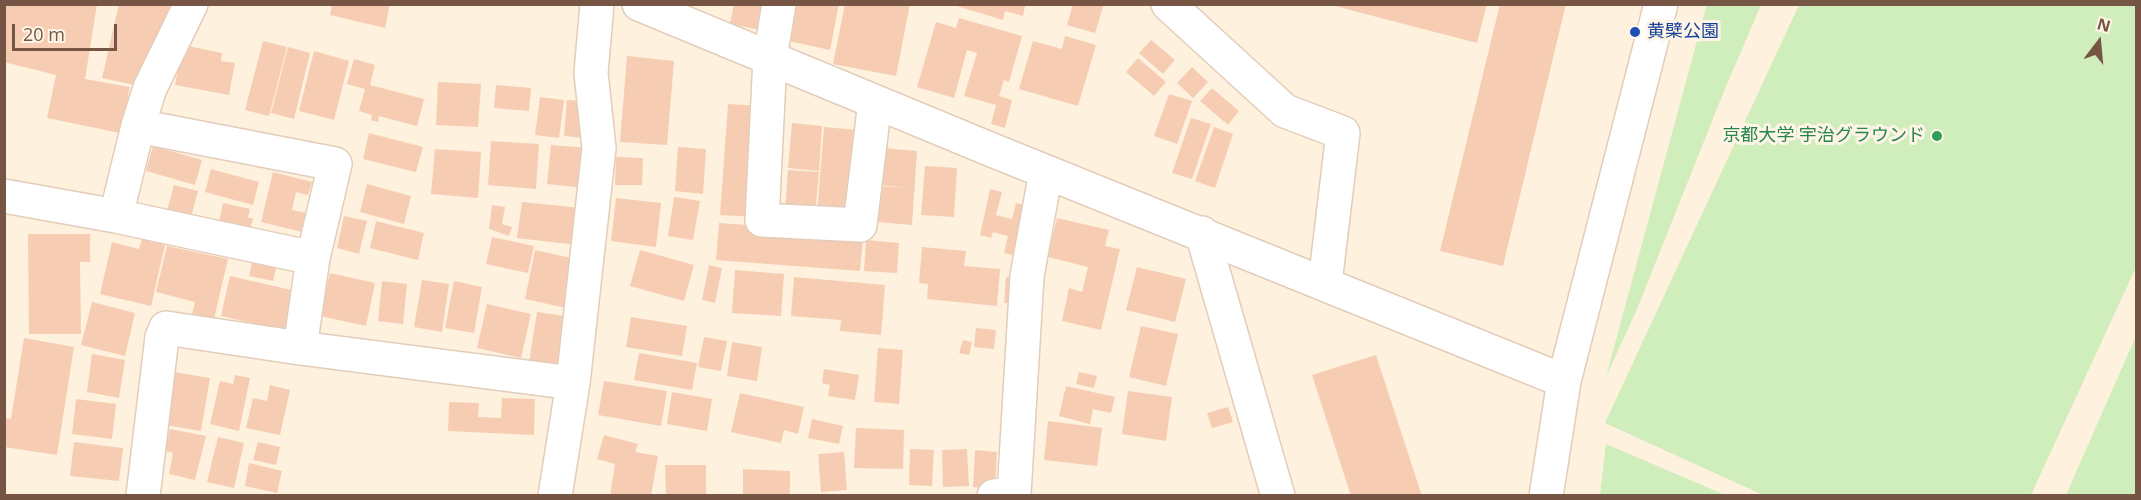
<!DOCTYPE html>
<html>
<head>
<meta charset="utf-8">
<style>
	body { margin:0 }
	#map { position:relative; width:2141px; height:500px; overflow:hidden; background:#fef1de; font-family:"Open Sans",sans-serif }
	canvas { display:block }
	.frame { position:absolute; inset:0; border:6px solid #765544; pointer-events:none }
	.north { position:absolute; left:2069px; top:12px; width:60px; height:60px; -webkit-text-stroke:4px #fff5e7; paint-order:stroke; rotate:16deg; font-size:16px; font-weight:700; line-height:24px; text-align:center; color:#765544 }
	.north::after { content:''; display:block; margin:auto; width:21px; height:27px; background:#765544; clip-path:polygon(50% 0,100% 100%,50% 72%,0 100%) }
	.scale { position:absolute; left:12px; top:24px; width:105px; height:27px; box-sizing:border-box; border:3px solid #765544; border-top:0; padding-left:8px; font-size:18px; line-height:21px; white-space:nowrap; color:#765544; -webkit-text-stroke:4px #fff5e7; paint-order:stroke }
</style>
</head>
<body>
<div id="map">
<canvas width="2141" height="500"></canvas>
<div class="frame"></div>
<div class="north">N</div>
<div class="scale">20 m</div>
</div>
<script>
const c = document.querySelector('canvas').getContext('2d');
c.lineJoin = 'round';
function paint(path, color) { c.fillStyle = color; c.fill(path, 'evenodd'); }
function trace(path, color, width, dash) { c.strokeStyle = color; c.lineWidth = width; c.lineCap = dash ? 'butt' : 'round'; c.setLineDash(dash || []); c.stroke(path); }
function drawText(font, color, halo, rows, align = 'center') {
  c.font = font + ' "Open Sans","Noto Sans JP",sans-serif'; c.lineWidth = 6; c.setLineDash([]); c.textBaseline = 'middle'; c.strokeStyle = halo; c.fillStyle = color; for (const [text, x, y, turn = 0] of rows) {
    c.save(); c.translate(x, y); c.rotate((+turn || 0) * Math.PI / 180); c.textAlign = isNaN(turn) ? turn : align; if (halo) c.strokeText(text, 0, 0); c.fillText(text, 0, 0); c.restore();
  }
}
const green = new Path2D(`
	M1707,4L1761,5L1724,91L1637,309L1606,377Z
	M1799,5H2136V267L2031,495H1763L1605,423Z
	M2136,336V495H2066Z
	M1606,444L1725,495H1600Z`);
const building = new Path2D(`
	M4,4H97L85,79L130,87L120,133L47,118L56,75L4,62Z
	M119,4H171L134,85L102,78Z
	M332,4H390L385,28L330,15Z
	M734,4L771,6L766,31L730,24Z
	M796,4H839L830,50L789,41Z
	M845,4H910L896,76L833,64Z
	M950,4H1020L1025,6L1023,16L1005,11L1003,20Z
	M1073,4H1104L1095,33L1067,25Z
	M1327,4H1487L1477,43Z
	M1500,4H1566L1503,266L1440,251Z
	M959,18L1022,36L1009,82L1004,80L999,96L1012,100L1005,128L991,124L996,105L964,96L977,53L967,50L954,98L917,87L936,22L956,28Z
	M1065,36L1096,45L1078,106L1019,89L1033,41L1062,49Z
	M1151,40L1175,60L1163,74L1139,53Z
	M263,41L287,47L269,116L245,110Z
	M183,45L222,53L221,61L235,63L229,95L175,85Z
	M288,47L310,53L294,119L271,113Z
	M314,51L349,61L334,120L299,111Z
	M627,56L674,61L667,145L620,142Z
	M1138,58L1166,82L1154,96L1126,72Z
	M354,59L375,65L370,85L424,99L417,126L379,116L378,122L371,120L372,115L359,111L365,89L347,84Z
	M1192,67L1208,82L1193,98L1177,83Z
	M438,82L481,84L478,127L436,125Z
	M496,85L531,88L529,111L494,108Z
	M1212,88L1239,111L1228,125L1200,101Z
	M1169,94L1192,101L1177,144L1154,136Z
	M540,97L564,100L559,138L535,135Z
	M567,100L586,101L582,138L564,136Z
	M728,104L761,106L755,217L720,215Z
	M1191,118L1211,124L1192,179L1172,173Z
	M792,123L822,126L819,171L788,168Z
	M824,127L857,130L849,216L817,214Z
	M1214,127L1233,134L1215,188L1195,181Z
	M369,133L423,147L416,172L363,159Z
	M491,141L539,144L536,189L488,185Z
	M551,145L588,148L584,188L547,184Z
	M153,146L202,160L195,185L146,171Z
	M678,147L706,149L703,194L675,191Z
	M882,148L917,151L912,225L877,222L879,186L909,188L880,185Z
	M435,149L481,152L478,198L431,194Z
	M616,157L643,158L642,185H615Z
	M925,166L957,168L954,217L921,215Z
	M211,169L259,182L253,205L205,192Z
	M788,170L819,172L815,214L785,211Z
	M273,172L312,182L308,195L296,192L292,210L307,213L302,232L261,222Z
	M367,184L411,196L404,224L360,212Z
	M174,185L198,191L191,217L167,211Z
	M990,189L1002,192L996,215L1012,219L1016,203L1033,207L1021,257L1004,253L1008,236L993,232L991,238L980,235Z
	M674,197L700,201L693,240L668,236Z
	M616,198L661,203L656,247L611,241Z
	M522,202L581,208L577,245L517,238Z
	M223,203L250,209L248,218H253L250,230L219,222Z
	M492,205L505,207L502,224L512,227L509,236L489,229Z
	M344,216L367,221L359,254L337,248Z
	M1057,218L1109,230L1105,246L1120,249L1101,330L1062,321L1069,288L1082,292L1088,267L1048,257Z
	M376,221L424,233L418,260L370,248Z
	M719,223L748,225V229L863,240L860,271L716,260Z
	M28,234H90V262H80L81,334H29Z
	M492,237L534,246L528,273L486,264Z
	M142,239L165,245L151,306L100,294L112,242L139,249Z
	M866,240L899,243L897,273L864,271Z
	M167,246L228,259L214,319L192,314L195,302L156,292Z
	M922,247L966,251L964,266L1000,269L997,306L927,299L928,284L919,283Z
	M535,250L585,261L575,310L525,299Z
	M640,250L694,265L684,301L630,286Z
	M253,258L277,264L273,281L249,276Z
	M709,265L722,268L715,303L702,300Z
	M1137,267L1186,279L1175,322L1126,310Z
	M735,270L784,274L781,316L732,313Z
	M330,273L375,283L366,326L320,316Z
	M230,276L300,292L292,332L221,316Z
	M794,277L885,285L881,335L840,331L841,320L791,316Z
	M1006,277L1023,278L1020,304L1004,303Z
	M422,280L449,284L442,332L414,327Z
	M382,281L407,284L403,324L378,321Z
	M454,281L482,287L474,333L445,328Z
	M92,302L135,313L125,356L81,345Z
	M487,304L531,314L521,358L477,348Z
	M537,312L578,318L569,370L529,363Z
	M631,317L687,326L682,356L626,347Z
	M1141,326L1178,334L1166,386L1129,377Z
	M976,328L996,330L994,349L974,347Z
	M704,337L727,341L721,371L698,367Z
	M24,338L74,347L57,455L4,447V418L11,419Z
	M963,340L972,342L969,355L959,353Z
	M732,342L762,347L757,381L727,376Z
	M878,348L903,350L899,404L874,402Z
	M639,353L697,363L692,390L634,380Z
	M92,354L125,360L119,398L87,392Z
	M1376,355L1422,496H1351L1312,375Z
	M824,369L859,375L855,400L828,396L830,385L822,383Z
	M174,372L210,378L201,431L165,425Z
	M1079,372L1097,376L1094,388L1076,384Z
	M235,375L250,378L239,431L210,424L220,381L233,384Z
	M604,381L667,391L661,426L598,415Z
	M270,385L290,390L280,435L246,428L253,398L267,401Z
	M1066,386L1115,397L1111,413L1093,409L1090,424L1059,416Z
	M1128,391L1172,397L1166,441L1122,434Z
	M672,392L712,399L707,431L667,424Z
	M740,393L804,407L798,434L784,430L781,443L731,432Z
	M502,398L535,399L534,435L448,431L449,402L479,403L478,417L501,418Z
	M76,399L116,404L112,439L72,434Z
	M1228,407L1233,422L1212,428L1207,413Z
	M812,419L843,426L839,444L808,438Z
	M1048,421L1102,428L1097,466L1044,460Z
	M856,428L904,430L903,469L854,468Z
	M170,429L206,436L195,480L169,474L173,453L165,451Z
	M604,435L638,444L635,452L658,456L651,496H610L615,464L597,459Z
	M218,437L244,443L234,488L207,482Z
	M74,442L123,448L119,481L70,476Z
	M258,442L280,447L276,465L253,460Z
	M910,449L934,450L932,486L909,485Z
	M967,449L969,486L943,487L942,450Z
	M975,450L997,452L995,489L973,487Z
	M844,452L847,490L821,492L818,454Z
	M249,463L282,471L277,493L245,486Z
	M665,465H706V496H666Z
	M743,469L790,471V496H743Z`);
const minor = new Path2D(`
	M639,4L992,150L1564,381
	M779,4L770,58L762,220L860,225L875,102
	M1168,4L1285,111L1343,133L1325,283
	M138,126L335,164L313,258
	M4,196L116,216L313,258L300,348L573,383
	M116,216L138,126L150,88L191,4
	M1202,233L1278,496
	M143,496L162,337L166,328L300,348
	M555,496L573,383L599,148L591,73L597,4
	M994,496L1014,494L1027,276L1046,172
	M1546,496L1564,381L1661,4`);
const markers = [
	[1635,32,6,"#1a4fb4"],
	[1937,136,6,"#2e9e5b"]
];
const transitNames = [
	["黄檗公園",1647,32]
];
const leisureNames = [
	["京都大学 宇治グラウンド",1925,136]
];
paint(green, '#d0edbc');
paint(building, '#f6cdb3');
trace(minor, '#e3cdba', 36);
trace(minor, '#fff', 33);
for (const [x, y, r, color] of markers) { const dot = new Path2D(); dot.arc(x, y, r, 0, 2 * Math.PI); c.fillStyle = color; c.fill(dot); trace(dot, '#fff5e7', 2); }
drawText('18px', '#164399', '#fff5e7', transitNames, 'left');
drawText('18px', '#27864d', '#fff5e7', leisureNames, 'right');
</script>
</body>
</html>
